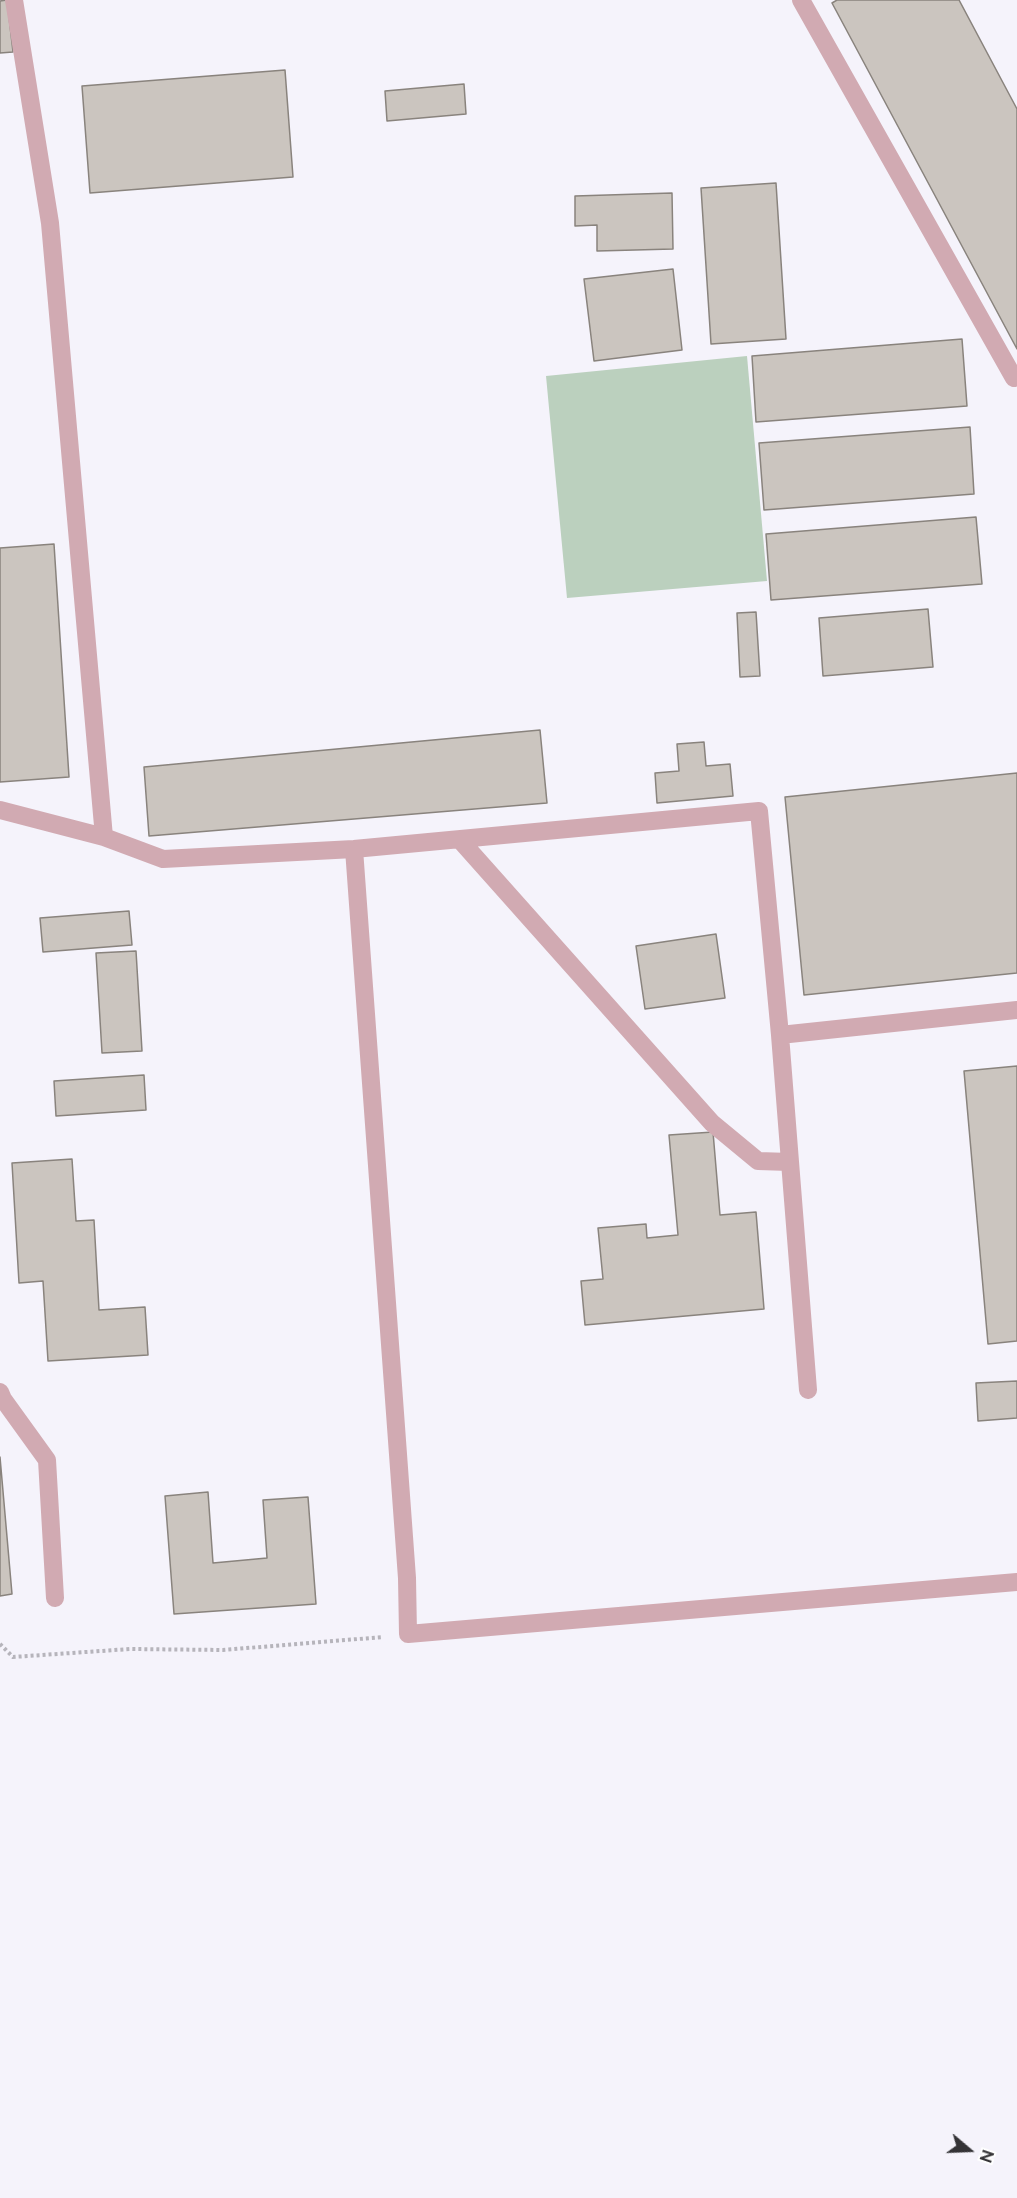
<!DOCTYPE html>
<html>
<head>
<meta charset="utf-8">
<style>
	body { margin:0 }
	#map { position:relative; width:1017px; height:2198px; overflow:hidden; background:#f5f3fb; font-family:Raleway,sans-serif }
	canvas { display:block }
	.north { position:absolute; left:939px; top:2120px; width:60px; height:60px; -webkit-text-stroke:4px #fff; paint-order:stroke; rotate:109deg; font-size:16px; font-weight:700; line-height:24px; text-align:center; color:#343336 }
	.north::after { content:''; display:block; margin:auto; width:21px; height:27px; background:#343336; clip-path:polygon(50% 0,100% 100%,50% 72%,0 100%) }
</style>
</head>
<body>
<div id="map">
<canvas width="1017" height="2198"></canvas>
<div class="north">N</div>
</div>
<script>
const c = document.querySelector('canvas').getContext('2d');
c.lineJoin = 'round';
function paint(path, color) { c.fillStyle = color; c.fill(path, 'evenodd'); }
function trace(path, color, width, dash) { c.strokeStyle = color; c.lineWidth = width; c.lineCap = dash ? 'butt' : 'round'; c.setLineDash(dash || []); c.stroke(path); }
const green = new Path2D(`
	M747,356L767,581L567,598L546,376Z`);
const building = new Path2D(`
	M7,0L13,52L0,53V1Z
	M837,0H959L1017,109V349L832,3Z
	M285,70L293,177L90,193L82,86Z
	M464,84L466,114L387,121L385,91Z
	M776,183L786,339L711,344L701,188Z
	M672,193L673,249L597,251V225L575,226V196Z
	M673,269L682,350L594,361L584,279Z
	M962,339L967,406L756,422L752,356Z
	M970,427L974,494L764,510L759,443Z
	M976,517L982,584L771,600L766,534Z
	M54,544L69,777L0,782V548Z
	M928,609L933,667L823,676L819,618Z
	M756,612L760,676L740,677L737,613Z
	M540,730L547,803L149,836L144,767Z
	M704,742L706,766L730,764L733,796L657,803L655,773L679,771L677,744Z
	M1017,773V973L804,995L785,797Z
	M129,911L132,945L43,952L40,918Z
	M716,934L725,998L645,1009L636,946Z
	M136,951L142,1051L102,1053L96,953Z
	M1017,1066V1341L988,1344L964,1071Z
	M144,1075L146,1110L56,1116L54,1081Z
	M713,1132L720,1215L756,1212L764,1309L585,1325L581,1281L603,1279L598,1228L646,1224L647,1238L678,1235L669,1135Z
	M72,1159L76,1221L94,1220L99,1310L145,1307L148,1355L48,1361L43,1281L19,1283L12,1163Z
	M1017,1381V1418L978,1421L976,1383Z
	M0,1457L12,1594L0,1596Z
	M208,1492L213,1563L267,1558L263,1500L308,1497L316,1604L174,1614L165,1496Z`);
const path = new Path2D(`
	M0,1644L13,1657L130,1649L223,1650L383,1637`);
const service = new Path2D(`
	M14,0L50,223L104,837
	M801,0L1014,378L1017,376
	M0,810L104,837L163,859L354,849L759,811L780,1035L1017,1010
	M460,840L712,1123L758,1161L790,1162
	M354,849L407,1578L408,1634L1017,1582
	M780,1035L808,1390
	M0,1392L3,1399L47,1460L55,1598`);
paint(green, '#bbd0be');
paint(building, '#cbc5bf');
trace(building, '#89837d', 1.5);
trace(path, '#b6b4bb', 4, [3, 3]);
trace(service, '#d1aab2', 18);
</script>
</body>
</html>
